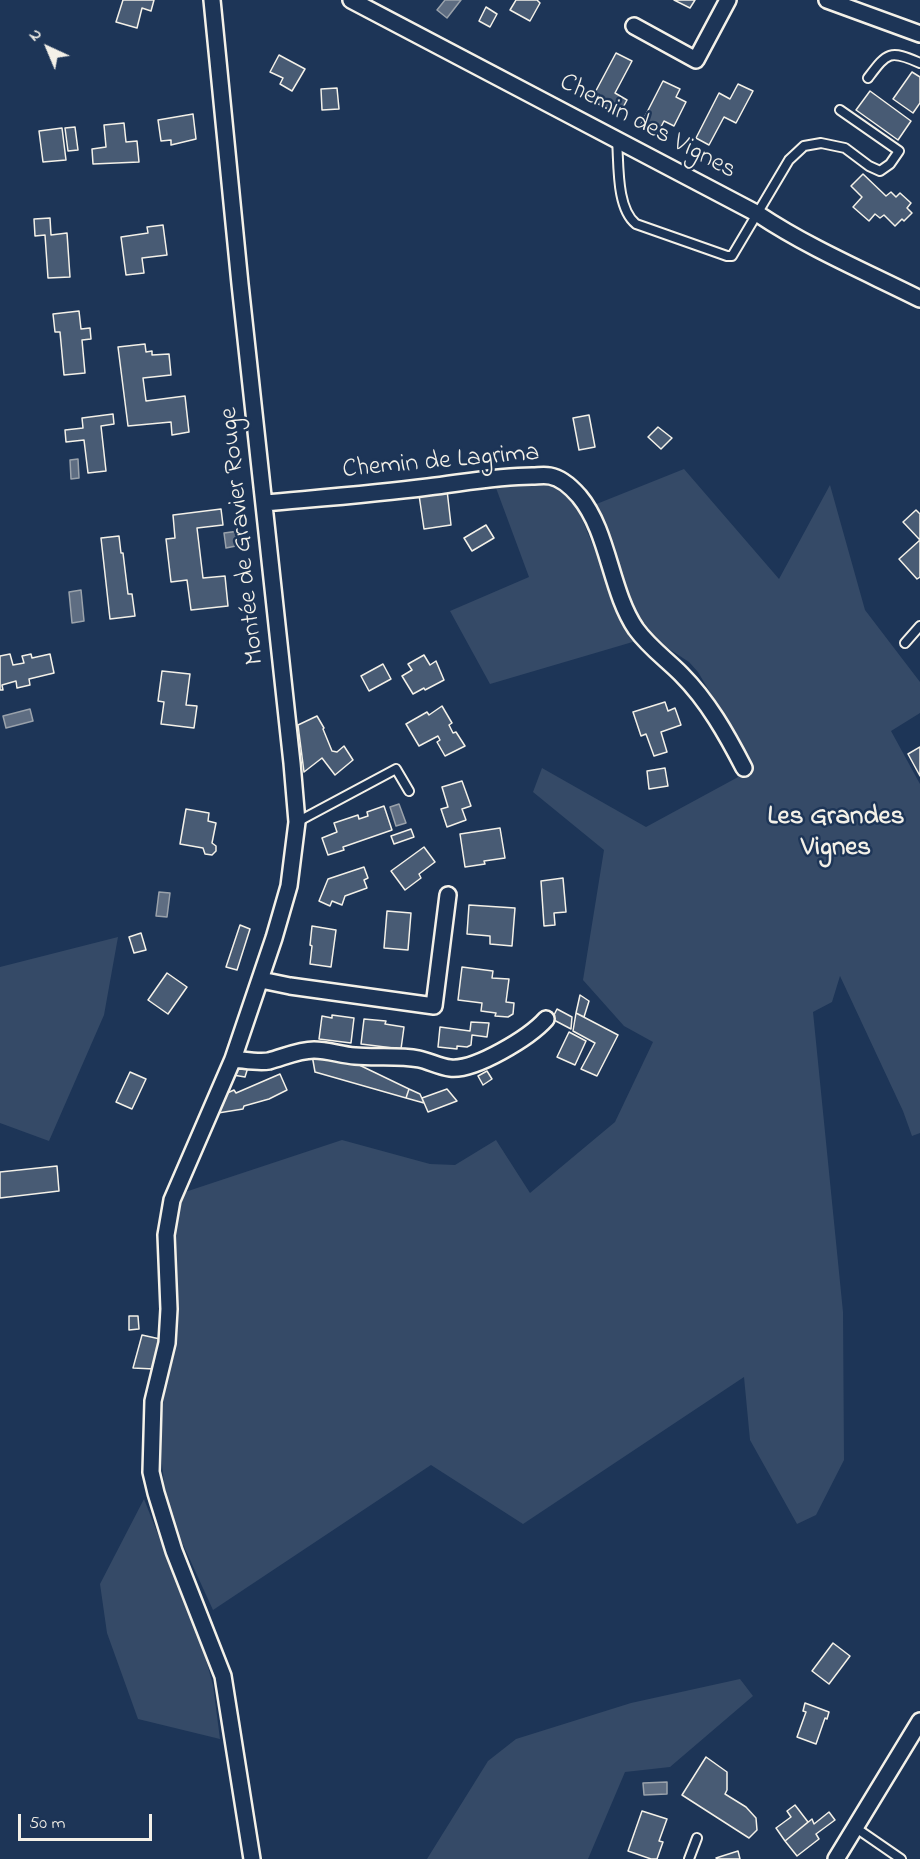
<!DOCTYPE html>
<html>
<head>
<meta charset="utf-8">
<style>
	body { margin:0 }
	#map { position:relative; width:920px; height:1859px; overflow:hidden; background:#1d3557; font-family:"Indie Flower",sans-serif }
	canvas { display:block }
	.north { position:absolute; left:18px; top:18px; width:60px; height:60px; -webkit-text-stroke:4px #1d3557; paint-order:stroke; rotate:316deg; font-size:16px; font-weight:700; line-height:24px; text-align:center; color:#f4f1e8 }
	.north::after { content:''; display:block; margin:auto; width:21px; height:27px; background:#f4f1e8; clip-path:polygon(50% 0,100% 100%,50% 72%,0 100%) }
	.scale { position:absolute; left:18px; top:1814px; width:134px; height:27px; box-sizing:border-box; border:3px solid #f4f1e8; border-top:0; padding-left:8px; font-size:18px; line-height:21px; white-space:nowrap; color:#f4f1e8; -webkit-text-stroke:4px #1d3557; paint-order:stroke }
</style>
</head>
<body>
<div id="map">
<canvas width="920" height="1859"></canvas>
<div class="north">N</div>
<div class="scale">50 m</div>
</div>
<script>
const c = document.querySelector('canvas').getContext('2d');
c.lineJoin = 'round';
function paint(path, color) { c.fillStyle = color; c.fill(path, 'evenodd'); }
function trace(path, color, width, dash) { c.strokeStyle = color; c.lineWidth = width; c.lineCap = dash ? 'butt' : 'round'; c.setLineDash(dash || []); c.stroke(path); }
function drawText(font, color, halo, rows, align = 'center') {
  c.font = font + ' "Indie Flower",sans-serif'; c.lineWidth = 5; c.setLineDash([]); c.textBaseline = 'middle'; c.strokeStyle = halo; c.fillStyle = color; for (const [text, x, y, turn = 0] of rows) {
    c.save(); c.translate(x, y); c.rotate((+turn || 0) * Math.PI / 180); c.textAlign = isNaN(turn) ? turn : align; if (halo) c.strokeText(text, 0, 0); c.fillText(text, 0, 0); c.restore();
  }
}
const green = new Path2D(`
	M684,469L779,579L830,485L865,610L920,682V713L891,731L920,784V1133L912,1136L903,1111L840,976L832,1002L813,1012L843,1312L844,1460L816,1515L797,1524L750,1440L744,1377L523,1524L431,1465L213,1610L175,1527L165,1493L162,1464V1410L168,1373L176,1195L342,1140L430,1164L455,1165L496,1140L530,1193L615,1122L653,1042L624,1026L583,980L604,850L533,792L542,768L646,827L740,776L749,759L698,672L689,662L660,643L645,626L630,606L594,505Z
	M545,482L563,488L572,495L623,618L636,641L490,684L450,611L529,577L496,488Z
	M118,937L104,1015L49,1141L0,1123V967Z
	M144,1499L203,1649L213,1685L220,1739L138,1719L107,1633L100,1584Z
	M740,1679L753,1696L670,1767L625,1772L588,1859H427L488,1761L516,1739L631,1703Z`);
const water = new Path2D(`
	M445,0H461L447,18L437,10Z
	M78,459L79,478L71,479L70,460Z
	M239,531L241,545L226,548L224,533Z
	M81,590L84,621L72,623L69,592Z
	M30,709L33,721L6,728L3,716Z
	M399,804L406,823L396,826L390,807Z
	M159,892L170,893L167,917L156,916Z
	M667,1782V1794L644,1795L643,1783Z`);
const building = new Path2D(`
	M123,0H154L151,11L142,8L137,28L116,22Z
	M516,0H537L540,3L530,21L510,10Z
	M674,0H695L690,8Z
	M486,7L497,14L490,27L479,21Z
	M616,53L632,61L615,93L627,100L619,115L591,100Z
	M279,55L305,69L292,91L280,84L283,78L270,72Z
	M912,72L920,77V103L913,113L893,99Z
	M663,81L680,89L676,97L686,102L674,126L664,121L658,133L641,124Z
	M738,84L753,91L736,123L724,117L709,145L696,138L719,93L730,99Z
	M337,88L339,109L322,110L321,89Z
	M870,91L911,121L898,140L856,110Z
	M193,114L196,139L171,145V140L161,141L158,120Z
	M124,123L126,142L137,141L139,162L93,164L92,149L106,147L104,125Z
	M75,127L78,150L68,151L65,128Z
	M62,128L66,160L43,162L39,131Z
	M863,174L886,196L891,192L896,197L900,193L911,203L907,208L912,213L904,221L902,219L895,226L884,215L880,218L875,214L869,221L853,207L862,197L851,186Z
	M50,218L51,235L67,233L70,277L48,278L45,235L35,236L34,219Z
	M163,225L167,255L142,258L144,273L126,275L121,237L148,233L147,227Z
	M79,311L81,329L90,328L91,339L82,340L85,373L64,375L60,332H55L53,314Z
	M145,344L146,352L152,351V355L169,354L171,375L143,378L146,401L185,396L189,432L172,435L171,422L128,426L118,347Z
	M113,414L114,424L101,426L106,471L88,473L84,440L66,442L65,430L83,428L82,418Z
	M589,415L595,447L579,450L573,418Z
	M658,427L672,438L661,449L648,437Z
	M447,490L451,525L424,529L419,495Z
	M221,509L223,525L197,528L203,578L225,576L228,606L191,610L187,580L171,582L166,539L175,538L173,515Z
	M916,510L920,514V540L903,522Z
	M486,525L494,538L472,551L464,538Z
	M119,536L121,553H123L128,594H132L135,616L110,619L101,538Z
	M920,540V577L917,579L899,559Z
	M10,654L13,665L24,663L22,656L31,654L32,658L50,654L54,673L29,679L30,685L17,688L16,681L2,685L3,690H0V656Z
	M424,655L430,665L436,661L444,680L425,690L424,688L413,694L402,676L412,670L408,664Z
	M383,664L391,679L369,691L361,676Z
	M162,671L190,674L186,705L197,706L194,728L161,724L164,702L158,701Z
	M665,702L668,711L675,708L681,725L661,732L667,752L654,756L646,734L641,736L633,712Z
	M442,706L452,723L449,725L453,733L456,732L465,746L445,756L437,742L440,740L438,736L419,746L406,724L427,712L429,715Z
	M317,716L324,728L323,729L332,751L337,752L344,746L353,760L335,775L322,758L304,772L298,725Z
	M920,747V776L908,754Z
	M665,768L668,786L649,789L647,771Z
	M462,781L471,806L462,809L466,820L447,827L441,809L448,807L442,787Z
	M384,806L392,830L343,847L344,850L328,855L322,838L337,832L334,823L358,815L359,819L368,816L367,812Z
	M186,809L209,813L208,821L216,823L212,843L216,846V851L212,855L205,854L203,848L180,844Z
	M500,828L505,858L484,861L485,864L465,867L460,834Z
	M411,829L414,837L394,844L391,836Z
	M424,847L435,862L419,874L421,878L405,890L391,871Z
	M364,867L368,878L364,880L367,888L345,896L342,905L332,901L330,906L319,901L328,879Z
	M563,878L566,912L554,913L555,925L544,926L541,881Z
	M469,905L515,908L512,946L490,944V936L467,934Z
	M387,911L411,913L408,950L384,948Z
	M240,925L250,929L237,970L226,967Z
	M312,926L336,930L331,967L310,964L312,946L310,945Z
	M141,933L146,950L134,953L129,937Z
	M462,967L493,971L492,978L509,979L506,1002L514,1003L513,1014L508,1017L495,1016L496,1013L481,1011L482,1003L458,1000Z
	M167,973L187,987L168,1014L148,1000Z
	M580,995L589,1001L584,1017L576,1013Z
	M557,1009L572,1017L571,1029L552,1019Z
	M576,1013L618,1035L597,1076L581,1069L595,1043L573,1031Z
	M332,1015L354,1018L351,1043L319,1039L322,1016L332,1018Z
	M364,1019L386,1021L385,1024L404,1027L401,1049L361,1044Z
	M471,1022L489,1023L487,1037L472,1035L471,1045L467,1047L457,1046V1049L438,1047L440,1027L470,1031Z
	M569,1032L586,1041L575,1065L557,1057Z
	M312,1055L353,1062L409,1089L406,1098L315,1072Z
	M249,1064L245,1077L233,1075L237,1065Z
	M487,1071L492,1079L483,1085L478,1076Z
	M130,1072L146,1079L132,1109L116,1102Z
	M280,1074L287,1090L269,1099L244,1106L243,1109L218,1113L225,1094L234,1090L236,1093Z
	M409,1089L420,1094L424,1103L406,1098Z
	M447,1089L457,1101L428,1112L422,1098Z
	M57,1166L59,1191L0,1198V1172Z
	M129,1316H138L139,1329L129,1330Z
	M142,1335L160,1339L154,1369L133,1368Z
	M833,1643L850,1656L829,1684L812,1671Z
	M805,1703L829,1712L827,1719L825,1718L816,1744L797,1737L806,1712L803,1711Z
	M706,1757L727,1772V1790L725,1794L746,1807L756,1818L757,1830L749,1838L682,1795Z
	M795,1805L808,1822L785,1841L776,1828L791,1817L787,1811Z
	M642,1811L667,1819L659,1841L663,1842L657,1859H651L628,1851Z
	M829,1812L835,1820L816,1834L819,1839L797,1856L785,1841L812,1819L814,1824Z
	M738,1851L740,1859H717L716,1858Z`);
const lane = new Path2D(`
	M868,78C887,53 889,49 920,63
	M617,140C619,164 616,208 636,224L727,256H732L789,160L804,146L821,143L845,148L869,166L880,171L890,164L899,151L840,110
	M905,643L920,626
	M297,822L396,769L409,791
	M856,1828L901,1859
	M689,1859L697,1838`);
const street = new Path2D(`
	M212,0L240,284L292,763L297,822L289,886L274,938L233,1059L172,1200L166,1235L169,1309L167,1343L153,1401L151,1472L156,1493L174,1551L223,1676L252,1859
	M351,0L758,214C809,248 866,272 920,299
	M827,0L920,34
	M634,26L696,60L728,0
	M265,503C320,498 374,494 428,487C462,483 497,476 532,476C538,476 544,475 550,476C562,478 572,488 579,496C609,532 610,591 636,629C649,647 666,659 681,674C708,701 727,735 744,768
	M261,980L290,986L434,1006L448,895
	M233,1059C245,1060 258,1063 269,1061C284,1057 299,1050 314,1050C328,1050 341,1055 355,1056C376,1058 398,1055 419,1059C429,1061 440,1067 450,1068C475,1071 530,1037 546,1019
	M836,1859L920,1721`);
const streetNames = [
	["Chemin des Vignes",647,128,28],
	["Chemin de Lagrima",441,463,-5],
	["Montée de Gravier Rouge",244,536,-96]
];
const neighbourhoodNames = [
	["Les Grandes",836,819],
	["Vignes",836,850]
];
paint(green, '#354a67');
paint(water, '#5e6d82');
trace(water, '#9aa2ab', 1.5);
paint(building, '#485b74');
trace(building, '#f4f1e8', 1.5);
trace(lane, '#f4f1e8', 12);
trace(street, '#f4f1e8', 20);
trace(lane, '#1d3557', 8);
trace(street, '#1d3557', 15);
drawText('26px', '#f4f1e8', '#1d3557', streetNames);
drawText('bold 27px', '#f4f1e8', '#1d3557', neighbourhoodNames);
</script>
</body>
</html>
